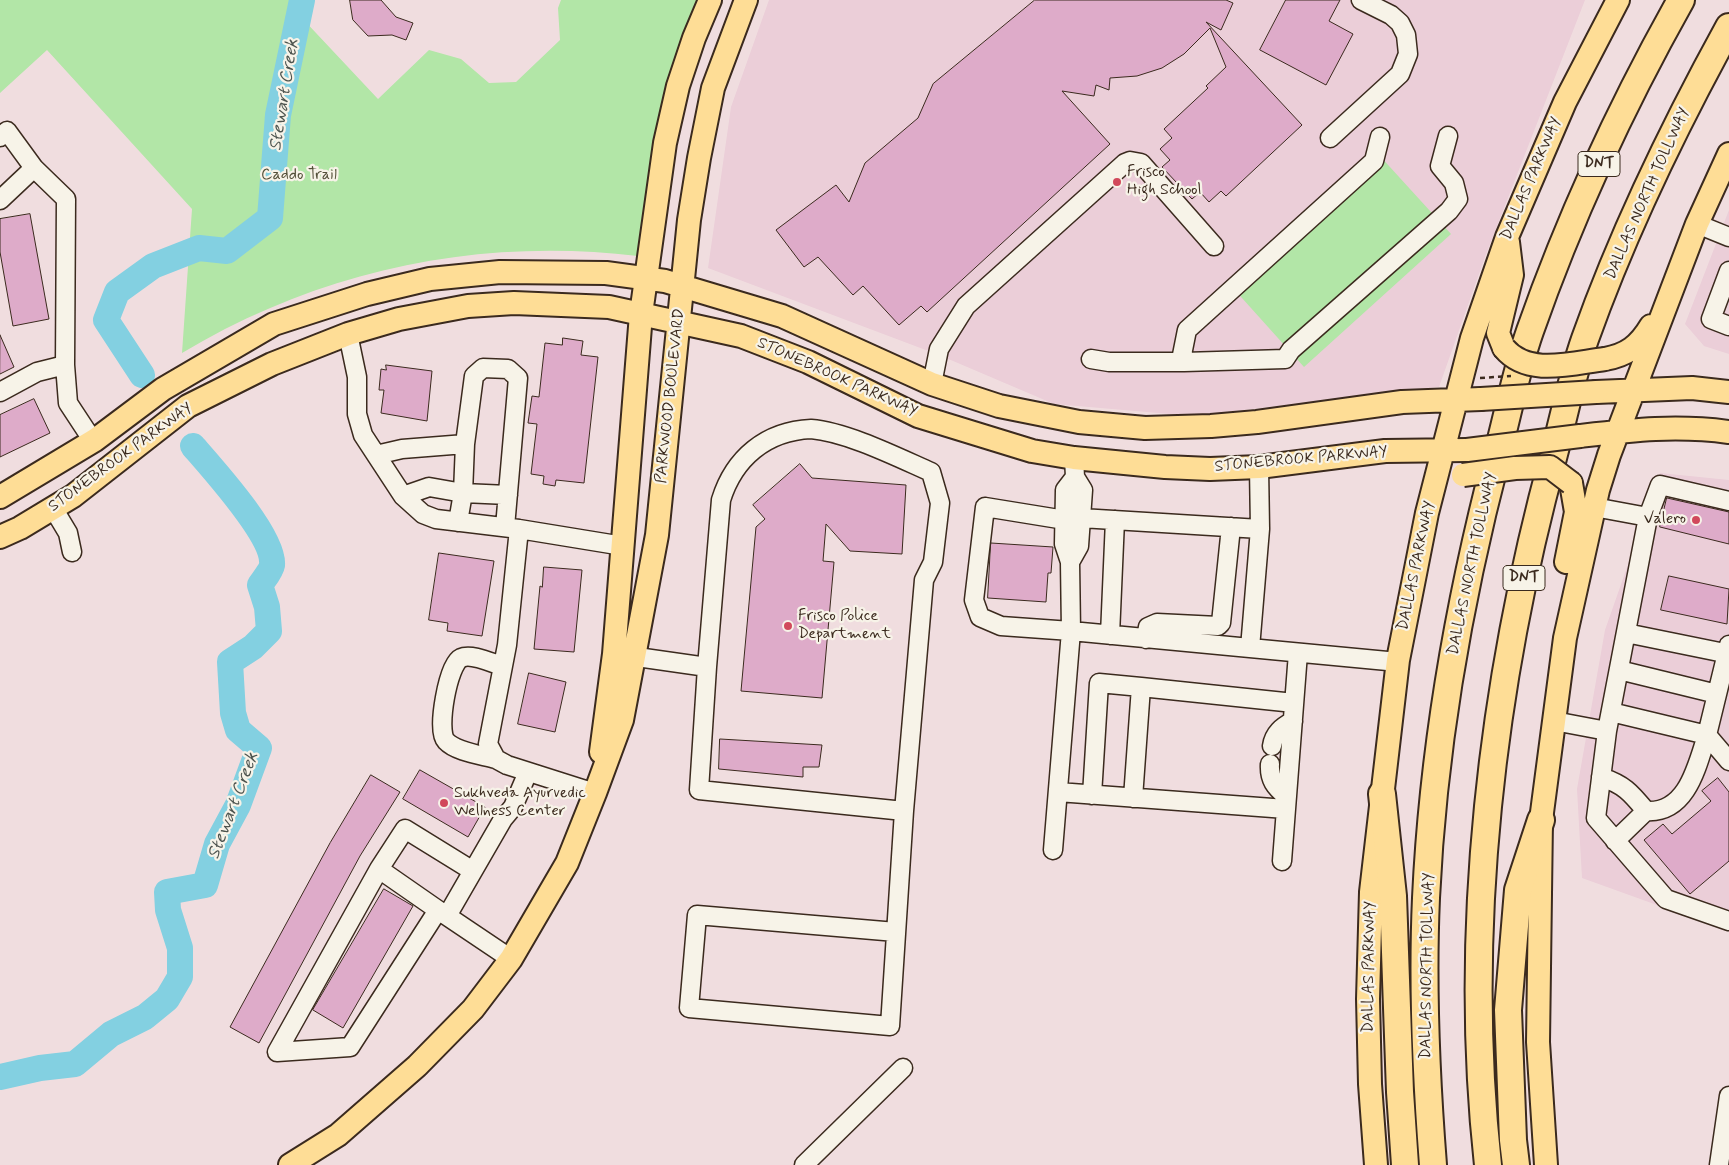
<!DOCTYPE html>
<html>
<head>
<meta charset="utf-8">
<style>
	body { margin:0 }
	canvas { display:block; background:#f0dddf }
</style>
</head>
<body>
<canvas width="1729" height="1165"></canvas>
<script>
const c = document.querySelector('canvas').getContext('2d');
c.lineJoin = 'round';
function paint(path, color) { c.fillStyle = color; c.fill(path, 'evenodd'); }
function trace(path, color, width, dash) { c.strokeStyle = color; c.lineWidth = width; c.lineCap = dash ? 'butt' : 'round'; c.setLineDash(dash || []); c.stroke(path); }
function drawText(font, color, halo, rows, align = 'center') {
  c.font = font + ' Mynerve,sans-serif'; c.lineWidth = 4.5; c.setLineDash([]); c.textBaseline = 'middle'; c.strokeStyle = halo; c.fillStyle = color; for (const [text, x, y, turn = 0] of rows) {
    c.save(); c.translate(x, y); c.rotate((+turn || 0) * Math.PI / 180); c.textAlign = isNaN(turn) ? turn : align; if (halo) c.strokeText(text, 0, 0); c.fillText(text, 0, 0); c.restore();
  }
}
const built = new Path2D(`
	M769,0H1585L1485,257L1439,387L1193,416L1054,404L939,355L708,268L731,107Z
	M1729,210V354L1704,346L1685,324Z
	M1660,473L1729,480V931L1582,878L1577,789L1605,630Z`);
const green = new Path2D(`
	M0,0H302L301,17L378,99L429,50L461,59L489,83L516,82L560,40L558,8L561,0H697C662,89 648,162 638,256C477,237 321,270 182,353L192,209L47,50L0,93Z
	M1379,155L1451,234L1304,367L1233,288Z`);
const river = new Path2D(`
	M142,375L106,320L117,292L153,266L199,248L227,251L270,218L278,115L302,0
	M0,1077L40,1068L75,1064L111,1034L145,1017L167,999L180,977V948L168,910L167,892L205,885L217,844L238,805L259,748L238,730L233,713L230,662L253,647L269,631L267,607L260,585C264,579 271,571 272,565C275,537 212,468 193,446`);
const building = new Path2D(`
	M350,0H381L396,17L413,23L406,40L392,35L368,36L353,20Z
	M1035,0H1226L1233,3L1221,30L1206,22L1302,125L1226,196L1221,191L1209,202L1200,192L1192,199L1162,167L1170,160L1160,149L1172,138L1164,129L1208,88L1206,86L1226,67L1210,28L1184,54L1162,68L1137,76L1110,78L1109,90L1096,85L1094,96L1062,91L1110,144L927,312L921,306L899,325L863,286L853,295L818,257L804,267L776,230L836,185L849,202L865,163L918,118L933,84Z
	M1286,0H1340L1329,21L1353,34L1326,85L1260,50Z
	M30,214L49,319L13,326L0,252V219Z
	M0,335L14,367L0,374Z
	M563,338L583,341L581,355L598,357L584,483L556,480L555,486L543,484L544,476L531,474L537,424L528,423L532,396L539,397L545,343L562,345Z
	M386,365L432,371L427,421L381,413L384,390H379L381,369L386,370Z
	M34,399L50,433L0,457V415Z
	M800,464L812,478L906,485L902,554L850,551L826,524L823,561L834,562L822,698L741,691L756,527L765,519L753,505Z
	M1667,498L1729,512V544L1660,527Z
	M991,543L1053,547L1051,573H1048L1046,602L988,598Z
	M439,553L494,561L482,636L447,631L448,623L429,620Z
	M544,567L582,570L574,652L534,649L540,586L542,587Z
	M1669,576L1729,589L1727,624L1661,610Z
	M529,673L566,682L555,732L518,724Z
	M720,739L822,745L819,767H803V777L719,769Z
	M420,770L485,807L468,837L403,799Z
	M371,775L400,792L360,856L259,1043L230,1027L330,843Z
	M1718,778L1729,792V861L1690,894L1644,840L1663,824L1672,834L1711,801L1702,791Z
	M384,889L413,906L343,1028L313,1010Z`);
const minor = new Path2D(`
	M0,137L7,131L34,168
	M1330,138L1400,74L1408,54L1406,35L1400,23L1391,15L1361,0
	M0,200L34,168L66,199L65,365L68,403L93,441
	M1697,224L1729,237
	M1729,271L1711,319L1729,326
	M348,334L357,377V414L363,435L403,496L423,514L436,519L519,529L623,546
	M1091,359L1109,362H1184L1182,355L1187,330L1374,161L1380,137
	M1184,362L1285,359L1291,350L1449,211L1458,199L1454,183L1440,166L1448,136
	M932,384L939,349L966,306L1125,163L1130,161L1141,163L1214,246
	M0,392L37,372L65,365
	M811,429C847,432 897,457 931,472L940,503L933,562L924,580L904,811L699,790L707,667L721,500C734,458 766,431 811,429Z
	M465,444L474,376L483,368L508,369L518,378L505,527
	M376,455L402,449L465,444L463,493L429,487L403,496
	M1074,458L1075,477L1065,490L1064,544L1070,562L1079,546L1083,490L1075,477
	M53,508L68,533L72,552
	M1648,517L1660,485L1729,501
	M1081,518L1260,529
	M458,522L463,493L508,495
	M519,529L507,645L488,744L496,759L507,765L595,793
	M1070,562L1071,631L1250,648L1260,529L1259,467
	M1626,633L1729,654
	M1110,635L1115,520
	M1146,639L1148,627L1157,623L1218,626L1221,623L1231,527
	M1729,645L1707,735L1729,761
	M1250,648L1398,662
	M623,655L707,667
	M1619,670L1717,694
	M1611,712L1707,735C1697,766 1687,814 1646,811L1615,841
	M1554,721L1607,731L1648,517L1594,507
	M1607,731L1596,818L1666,899L1729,921
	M1272,746C1274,733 1282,727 1293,721
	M496,759C482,755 456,752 446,741C436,731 448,664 461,658C471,653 492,663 502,666
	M1270,764C1269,780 1275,787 1287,797
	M1601,777C1625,785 1631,793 1646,811
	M1058,792L1286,809
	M1092,795L1099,683L1141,687
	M1133,798L1141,687L1294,703
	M1053,850L1071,631L1001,626L980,617L974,600L985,507L1065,520
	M1282,861L1298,653
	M379,869L405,829L473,871
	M438,910L350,1047L277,1052L379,869L438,910L447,916
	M896,932L697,915L689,1008L890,1026L904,811
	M511,959L447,916L503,819L513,807L528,772
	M804,1165L903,1068
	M1719,1165L1729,1096`);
const major = new Path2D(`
	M1504,348L1498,333L1512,275L1508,242
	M1605,359C1627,355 1639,346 1651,326
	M1596,392L1692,388L1729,392
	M1580,436C1633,430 1675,425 1729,432
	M0,497L95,440L163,389L274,324L367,294L430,279L500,272L606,273L665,281L782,316L932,384L999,406L1079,422L1145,428L1211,426L1257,422L1402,402L1481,399
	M0,537L20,528L73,496L188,406L272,364L348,334L399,319L468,306L514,303L609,307L741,336L808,362L918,416L1032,451L1074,458L1165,467L1210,469L1259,467L1385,451L1467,450
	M1566,562L1576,512L1571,483
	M601,752L614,654L641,314L665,143L678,86L694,38L710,0
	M290,1165L338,1135L417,1066L473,1009L511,959L567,863L595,793L622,720L657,535L689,220L699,158L713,88L746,0
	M1376,1165L1370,1084L1368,999L1371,892L1398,660L1427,513L1472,338L1507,237L1565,102L1618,0
	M1546,1165L1538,1042L1541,820L1565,638L1598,490L1609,455L1697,224L1729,154`);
const highway = new Path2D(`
	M1382,794L1393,896L1400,1092L1405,1165
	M1433,1165C1426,1076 1422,987 1426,898C1433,748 1459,600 1497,455C1508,414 1516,371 1530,331C1570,217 1622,105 1681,0
	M1488,1165C1462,930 1492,681 1554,454C1564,416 1572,376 1585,339C1623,232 1674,127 1729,27
	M1516,1165L1513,1140L1508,1010L1518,890L1541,820`);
const pathBridge = new Path2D(`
	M1480,378L1511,376`);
const majorBridge = new Path2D(`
	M1504,348C1528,377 1572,363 1605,359
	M1481,399L1596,392
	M1467,450L1580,436
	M1463,475L1515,468L1550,467L1571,483`);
const markers = [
	[1117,182,5,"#d1495b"],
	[1696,520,5,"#d1495b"],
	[788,626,5,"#d1495b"],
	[444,803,5,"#d1495b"]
];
const shields = [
	[1599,164,42],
	[1524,578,42]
];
const shieldNames = [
	["DNT",1599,164],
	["DNT",1524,578]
];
const poiNames = [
	["Frisco",1127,173],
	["High School",1127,191],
	["Valero",1686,520,"right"],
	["Frisco Police",798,617],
	["Department",798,635],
	["Sukhveda Ayurvedic",454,794],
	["Wellness Center",454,812]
];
const parkNames = [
	["Caddo Trail",299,176]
];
const streetNames = [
	["DALLAS PARKWAY",1532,179,-67],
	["DALLAS NORTH TOLLWAY",1648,194,-66],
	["STONEBROOK PARKWAY",837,378,24],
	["PARKWOOD BOULEVARD",671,396,-84],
	["STONEBROOK PARKWAY",121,458,-36],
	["STONEBROOK PARKWAY",1301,460,-5],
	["DALLAS NORTH TOLLWAY",1473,564,-78],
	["DALLAS PARKWAY",1417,566,-78],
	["DALLAS NORTH TOLLWAY",1428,966,-89],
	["DALLAS PARKWAY",1370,967,-89]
];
const waterNames = [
	["Stewart Creek",285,95,-81],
	["Stewart Creek",234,806,-69]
];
paint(built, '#ebced8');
paint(green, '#b2e6a7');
trace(river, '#83d0e1', 26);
paint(building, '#deabc9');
trace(building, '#3b2a1e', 1);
trace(minor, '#3b2a1e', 21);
trace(major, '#3b2a1e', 26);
trace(highway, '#3b2a1e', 30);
trace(minor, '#f7f3e8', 18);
trace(major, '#fedd96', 22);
trace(highway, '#fedd96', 26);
trace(majorBridge, '#3b2a1e', 26, []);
trace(pathBridge, '#3b2a1e', 2.5, [5, 4]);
trace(majorBridge, '#fedd96', 22);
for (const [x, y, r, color] of markers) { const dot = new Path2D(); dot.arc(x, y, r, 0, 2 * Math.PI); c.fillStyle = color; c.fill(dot); trace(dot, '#f7f3e8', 2); }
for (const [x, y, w] of shields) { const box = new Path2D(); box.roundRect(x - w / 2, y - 12.5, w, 25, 4); c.fillStyle = '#f7f3e8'; c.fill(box); trace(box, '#3b2a1e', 1); }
drawText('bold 15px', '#3b2a1e', null, shieldNames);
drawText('16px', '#3b2a1e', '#f7f3e8', poiNames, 'left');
drawText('16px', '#535039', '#f7f3e8', parkNames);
drawText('16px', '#3b2a1e', '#f7f3e8', streetNames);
drawText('italic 18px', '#4d544f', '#f7f3e8', waterNames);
</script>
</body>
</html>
